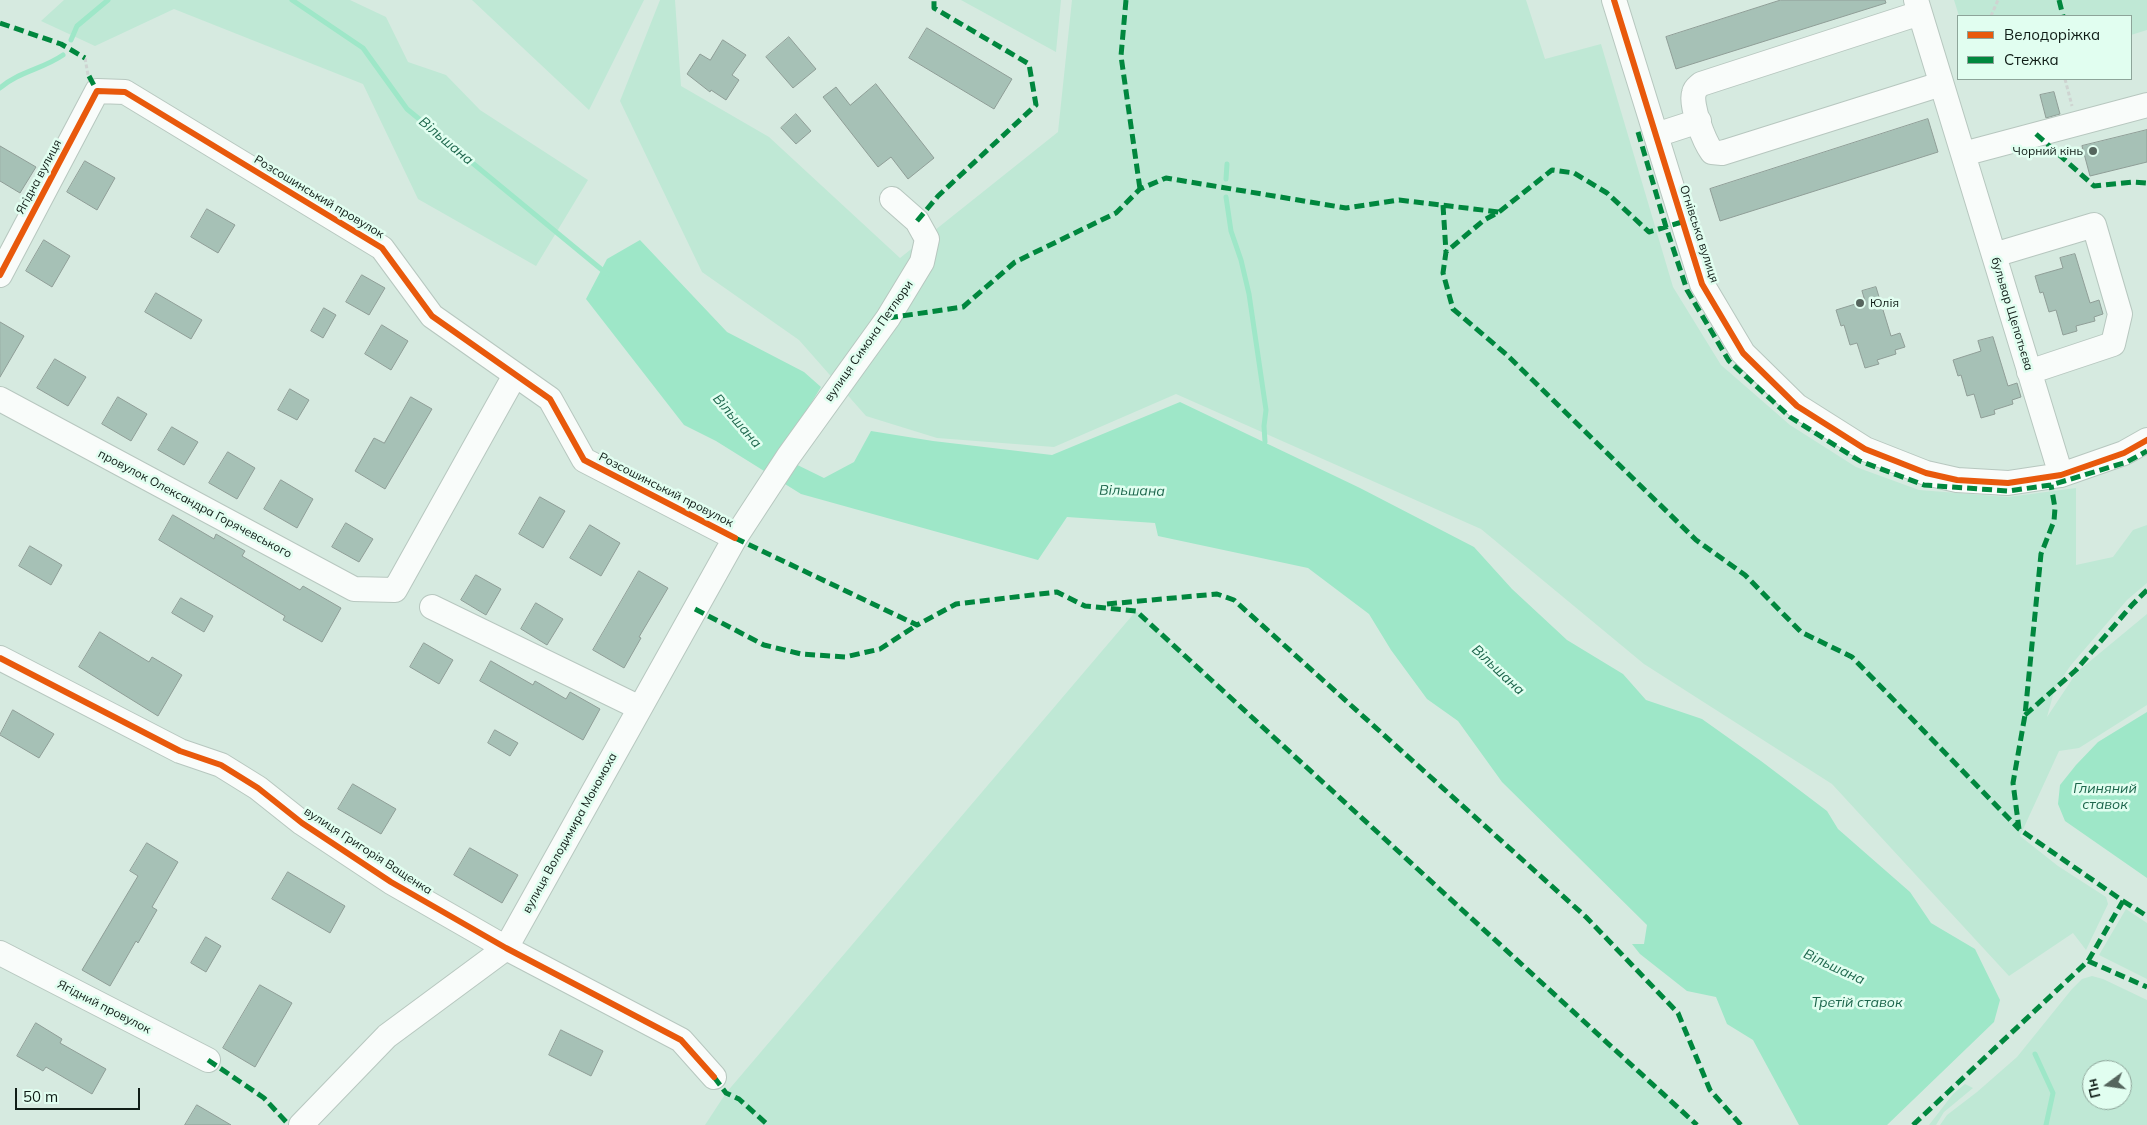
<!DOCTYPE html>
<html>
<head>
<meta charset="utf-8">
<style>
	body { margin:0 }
	#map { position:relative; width:2147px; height:1125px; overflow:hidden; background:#d6eae0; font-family:Mulish,sans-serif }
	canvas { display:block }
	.legend { position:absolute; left:1957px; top:15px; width:175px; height:65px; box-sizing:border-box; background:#e1fef0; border:1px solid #8da499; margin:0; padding:6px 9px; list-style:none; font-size:15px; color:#101d17 }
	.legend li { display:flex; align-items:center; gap:10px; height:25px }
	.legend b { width:25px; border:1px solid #8da499 }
	.north { position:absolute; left:2082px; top:1060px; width:50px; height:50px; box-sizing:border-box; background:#e1fef0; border:1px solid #8da499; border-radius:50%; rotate:256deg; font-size:14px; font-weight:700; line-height:20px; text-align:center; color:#101d17 }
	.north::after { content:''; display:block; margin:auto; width:18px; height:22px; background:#55655d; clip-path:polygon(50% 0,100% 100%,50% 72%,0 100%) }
	.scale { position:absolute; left:15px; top:1088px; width:125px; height:22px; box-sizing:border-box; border:2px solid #101d17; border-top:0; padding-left:6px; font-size:15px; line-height:18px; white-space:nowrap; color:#101d17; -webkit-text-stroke:4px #e1fef0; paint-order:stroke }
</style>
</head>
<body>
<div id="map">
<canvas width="2147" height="1125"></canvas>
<ul class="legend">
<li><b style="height:6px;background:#e8590c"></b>Велодоріжка</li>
<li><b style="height:6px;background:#00873e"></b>Стежка</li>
</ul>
<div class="north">Пн</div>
<div class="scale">50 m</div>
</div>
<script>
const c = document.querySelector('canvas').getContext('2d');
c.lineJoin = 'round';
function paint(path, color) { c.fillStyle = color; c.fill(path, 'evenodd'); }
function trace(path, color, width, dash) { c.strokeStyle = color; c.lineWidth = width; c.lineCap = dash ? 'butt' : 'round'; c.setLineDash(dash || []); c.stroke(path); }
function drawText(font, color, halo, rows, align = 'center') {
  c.font = font + ' Mulish,sans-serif'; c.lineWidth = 5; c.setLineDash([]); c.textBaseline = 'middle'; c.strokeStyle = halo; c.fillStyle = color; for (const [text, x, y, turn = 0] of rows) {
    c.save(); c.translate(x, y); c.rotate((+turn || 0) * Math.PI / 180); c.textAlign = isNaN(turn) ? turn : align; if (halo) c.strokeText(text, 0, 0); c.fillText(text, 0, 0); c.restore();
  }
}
const green = new Path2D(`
	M64,0H350L386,17L408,62L446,75L480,110L588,180L536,266L418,199L363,84L174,9L95,46L41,21Z
	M472,0H644L589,110Z
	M660,0H675L681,86L769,137L900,258L1058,132L1072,0H1526L1545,59L1601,44L1673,287L1721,365L1790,425L1856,467L1919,490L2008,497L2076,488V565L2113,557L2133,530L2147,525V583L2127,600L2071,665L2055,688L2047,717L2077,672L2147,614V705L2079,748L2059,751L2020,836L2058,866L2106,897L2108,904L2086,950L2073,933L2009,976L1832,784L1644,664L1481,529L1176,394L1054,447L937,438L866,416L799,340L702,272L620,101Z
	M961,0H1061L1056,52Z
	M1954,0H2147V30L2131,35V16H1959Z
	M1136,611L1697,1125H705L726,1093Z
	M2126,909L2147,923V979L2099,955Z
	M2092,976L2103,979L2147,1000V1125H1940L1947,1115L1977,1092L2017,1057L2072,989L2082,979ZM2092,1070H2122V1100H2092Z
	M1965,1084L1973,1088L1944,1112L1936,1125H1929L1953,1094Z`);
const water = new Path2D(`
	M640,240L727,332L804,372L821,387L779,456L824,478L854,462L871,431L933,441L1052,455L1180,402L1360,488L1474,547L1512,589L1567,640L1623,674L1646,700L1702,719L1761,761L1827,811L1838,829L1910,892L1931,923L1975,949L2000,1000L1994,1022L1887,1125H1799L1753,1040L1727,1024L1716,997L1687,991L1640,954L1632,944H1644L1647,925L1502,782L1458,721L1427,699L1391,650L1369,614L1308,568L1158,536L1155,523L1067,517L1038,560L801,494L716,441L684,425L586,299L607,259Z
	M2147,712V878L2065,821L2058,804L2060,785L2076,765L2098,742Z`);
const stream = new Path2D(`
	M292,0L363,48L407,109L607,274
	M71,40L77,26L108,0
	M0,88C18,72 43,69 63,55
	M1226,179L1227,164
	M1226,197L1231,231L1241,260L1249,294L1266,410L1264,426L1265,442
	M2035,1054L2053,1093L2046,1125`);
const building = new Path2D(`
	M1781,0H1885L1886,3L1676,69L1666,37Z
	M927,28L1012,79L994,109L909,58Z
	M789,37L816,69L793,88L766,57Z
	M723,40L746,55L732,75L739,80L726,100L711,90L710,92L687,74L700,54L710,60Z
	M876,84L934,158L908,179L891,157L878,167L823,97L836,87L850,105Z
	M2054,92L2060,114L2046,118L2040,95Z
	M796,114L811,131L796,144L781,128Z
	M1928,119L1938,152L1720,221L1710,189Z
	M2147,130V162L2090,176L2082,146Z
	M0,146L36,167L20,193L0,181Z
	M85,161L115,178L97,210L67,192Z
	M207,209L235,225L218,253L191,237Z
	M44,240L70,256L52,287L26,271Z
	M2075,254L2090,303L2099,300L2103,314L2094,317L2095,321L2076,326L2077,331L2063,335L2056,310L2049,312L2043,292L2040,293L2035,276L2063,268L2060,258Z
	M362,275L385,288L369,315L346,302Z
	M1876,287L1891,336L1900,333L1905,347L1895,350L1896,354L1877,360L1879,364L1865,368L1857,343L1850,345L1844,325L1841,326L1836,310L1865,301L1862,291Z
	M156,293L202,320L191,339L145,312Z
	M324,308L336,315L323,338L311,331Z
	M0,322L24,336L0,377Z
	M382,325L408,341L391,370L365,354Z
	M1993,337L2008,386L2017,383L2021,397L2012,400L2013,404L1994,410L1995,414L1981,418L1974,394L1967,396L1961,375L1958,376L1953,360L1981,351L1978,341Z
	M55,359L86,377L68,406L37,388Z
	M290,389L309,400L297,420L278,410Z
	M118,397L147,414L131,441L102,424Z
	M411,397L432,409L385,489L355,471L374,438L384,443Z
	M172,427L198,442L184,465L158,450Z
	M228,452L255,468L237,499L209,483Z
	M281,480L313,499L297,528L264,509Z
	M540,497L565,511L543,548L519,534Z
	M173,515L214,539L216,534L245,551L242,556L300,590L303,586L341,608L322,642L283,620L285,616L159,540Z
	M346,523L373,539L359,562L332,547Z
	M590,525L620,543L601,576L570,558Z
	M30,546L62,565L51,585L19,566Z
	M639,571L668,588L639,637L641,638L624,668L593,650Z
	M476,575L501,589L486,615L461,600Z
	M181,598L213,616L204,632L172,613Z
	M536,603L563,619L547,645L521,629Z
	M100,632L149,662L152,657L182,675L158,716L79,667Z
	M424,643L453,660L439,684L410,667Z
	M491,661L533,685L535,681L566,699L570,692L600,709L583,740L480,681Z
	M13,710L54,734L39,758L0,735Z
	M495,730L518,743L510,756L488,743Z
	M353,784L396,809L381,834L338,809Z
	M147,843L178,862L152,907L157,910L138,943L136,941L110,986L82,970L138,876L130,871Z
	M470,848L518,875L502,903L454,875Z
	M288,872L345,906L330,933L272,899Z
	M206,937L221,946L206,972L191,963Z
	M260,985L292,1003L255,1067L223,1048Z
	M36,1023L62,1039L60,1043L106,1069L92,1094L46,1067L43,1071L17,1056Z
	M561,1030L603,1051L591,1076L549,1055Z
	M197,1105L231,1125H185Z`);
const path = new Path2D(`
	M1991,16L1998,0
	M85,58L88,75
	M2065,79L2072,106`);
const minor = new Path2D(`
	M1614,0L1702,284L1743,353L1797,406L1865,449L1926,473L1957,480L2008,483L2061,475L2124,453L2147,440
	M1916,0L2061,475
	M1920,13L1701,84C1698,87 1695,88 1694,93C1690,105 1704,141 1712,152L1722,153L1941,84
	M1656,135L1699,121
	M1963,154L2147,105
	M1994,255L2094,225L2120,314L2113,344L2029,372
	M0,275L97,91L125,92L382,248L432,316L550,399L584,460L735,538
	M0,399L354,589L395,590L515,375
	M432,607L640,708
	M0,658L180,751L221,765L258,788L302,823L391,882L506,948L681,1040L714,1077
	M0,953L208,1060
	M301,1125L387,1036L506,948L735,538L788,457L888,318L922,262L927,239L917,221L892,199`);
const quiet = new Path2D(`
	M1126,0L1121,56L1140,189
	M2059,0L2063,16
	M0,23L61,44L85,58
	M89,76L97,91
	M1638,132L1666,227L1687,290L1729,361L1790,417L1860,461L1924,485L2008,491L2051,485L2127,462L2147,451
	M2036,134L2094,186L2134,182L2147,183
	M1443,205L1446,252
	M917,221L938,196L1036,105L1029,64L934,8V0
	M1682,222L1649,232L1607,193L1574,173L1552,170L1499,212L1484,220L1446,252L1443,273L1453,309L1507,355L1696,540L1745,575L1801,632L1852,657L2019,829
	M888,318L963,307L1015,262L1116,213L1140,189L1166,178L1346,208L1399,200L1499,212
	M735,538L917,625L956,604L1057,592L1085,606L1136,611L1697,1125
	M1107,604L1217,594L1234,600L1586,917L1678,1013L1710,1090L1741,1125
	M695,609L764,645L801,654L845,657L880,649L917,625
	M2025,715L2076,670L2132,605L2147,590
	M2123,901L2147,916
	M2088,961L2147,987
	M208,1060L264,1098L289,1125
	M714,1077L726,1093L739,1099L768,1125
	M1913,1125L2088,961L2123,901L2019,829L2013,783L2025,715L2041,554L2054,521L2055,508L2051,485`);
const cycleway = new Path2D(`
	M1614,0L1702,284L1743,353L1797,406L1865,449L1926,473L1957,480L2008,483L2061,475L2124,453L2147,440
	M0,275L97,91L125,92L382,248L432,316L550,399L584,460L735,538
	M0,658L180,751L221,765L258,788L302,823L391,882L506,948L681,1040L714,1077`);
const markers = [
	[2093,151,5,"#55655d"],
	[1860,303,5,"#55655d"]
];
const poiNames = [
	["Чорний кінь",2083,151],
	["Юлія",1870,303,"left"]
];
const streetNames = [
	["Ягідна вулиця",39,177,-62],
	["Розсошинський провулок",319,197,31],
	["Огнівська вулиця",1699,234,72],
	["бульвар Щепотьєва",2012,314,73],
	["вулиця Симона Петлюри",869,341,-55],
	["Розсошинський провулок",666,490,27],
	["провулок Олександра Горячевського",195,504,28],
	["вулиця Володимира Мономаха",570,833,-61],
	["вулиця Григорія Ващенка",368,851,33],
	["Ягідний провулок",104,1007,27]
];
const waterNames = [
	["Вільшана",446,141,40],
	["Вільшана",737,421,49],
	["Вільшана",1132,491,1],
	["Вільшана",1498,670,43],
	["Глиняний",2105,789],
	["ставок",2105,805],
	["Вільшана",1834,967,25],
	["Третій ставок",1857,1003]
];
paint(green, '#bfe8d5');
paint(water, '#9ee7c8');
trace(stream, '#9ee7c8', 5);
paint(building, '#a6c1b6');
trace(building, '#8f9e97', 1);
trace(minor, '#b7c7bf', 26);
trace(path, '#ced4d1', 3, [4, 2.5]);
trace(minor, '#f9fcfa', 24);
trace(quiet, '#00873e', 5, [10, 5]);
trace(cycleway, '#e8590c', 6);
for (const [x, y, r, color] of markers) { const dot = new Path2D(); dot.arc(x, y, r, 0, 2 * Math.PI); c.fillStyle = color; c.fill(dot); trace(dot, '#e1fef0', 2); }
drawText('12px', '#101d17', '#e1fef0', poiNames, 'right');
drawText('12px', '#101d17', '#e1fef0', streetNames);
drawText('italic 14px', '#1d664c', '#e1fef0', waterNames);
</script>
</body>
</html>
